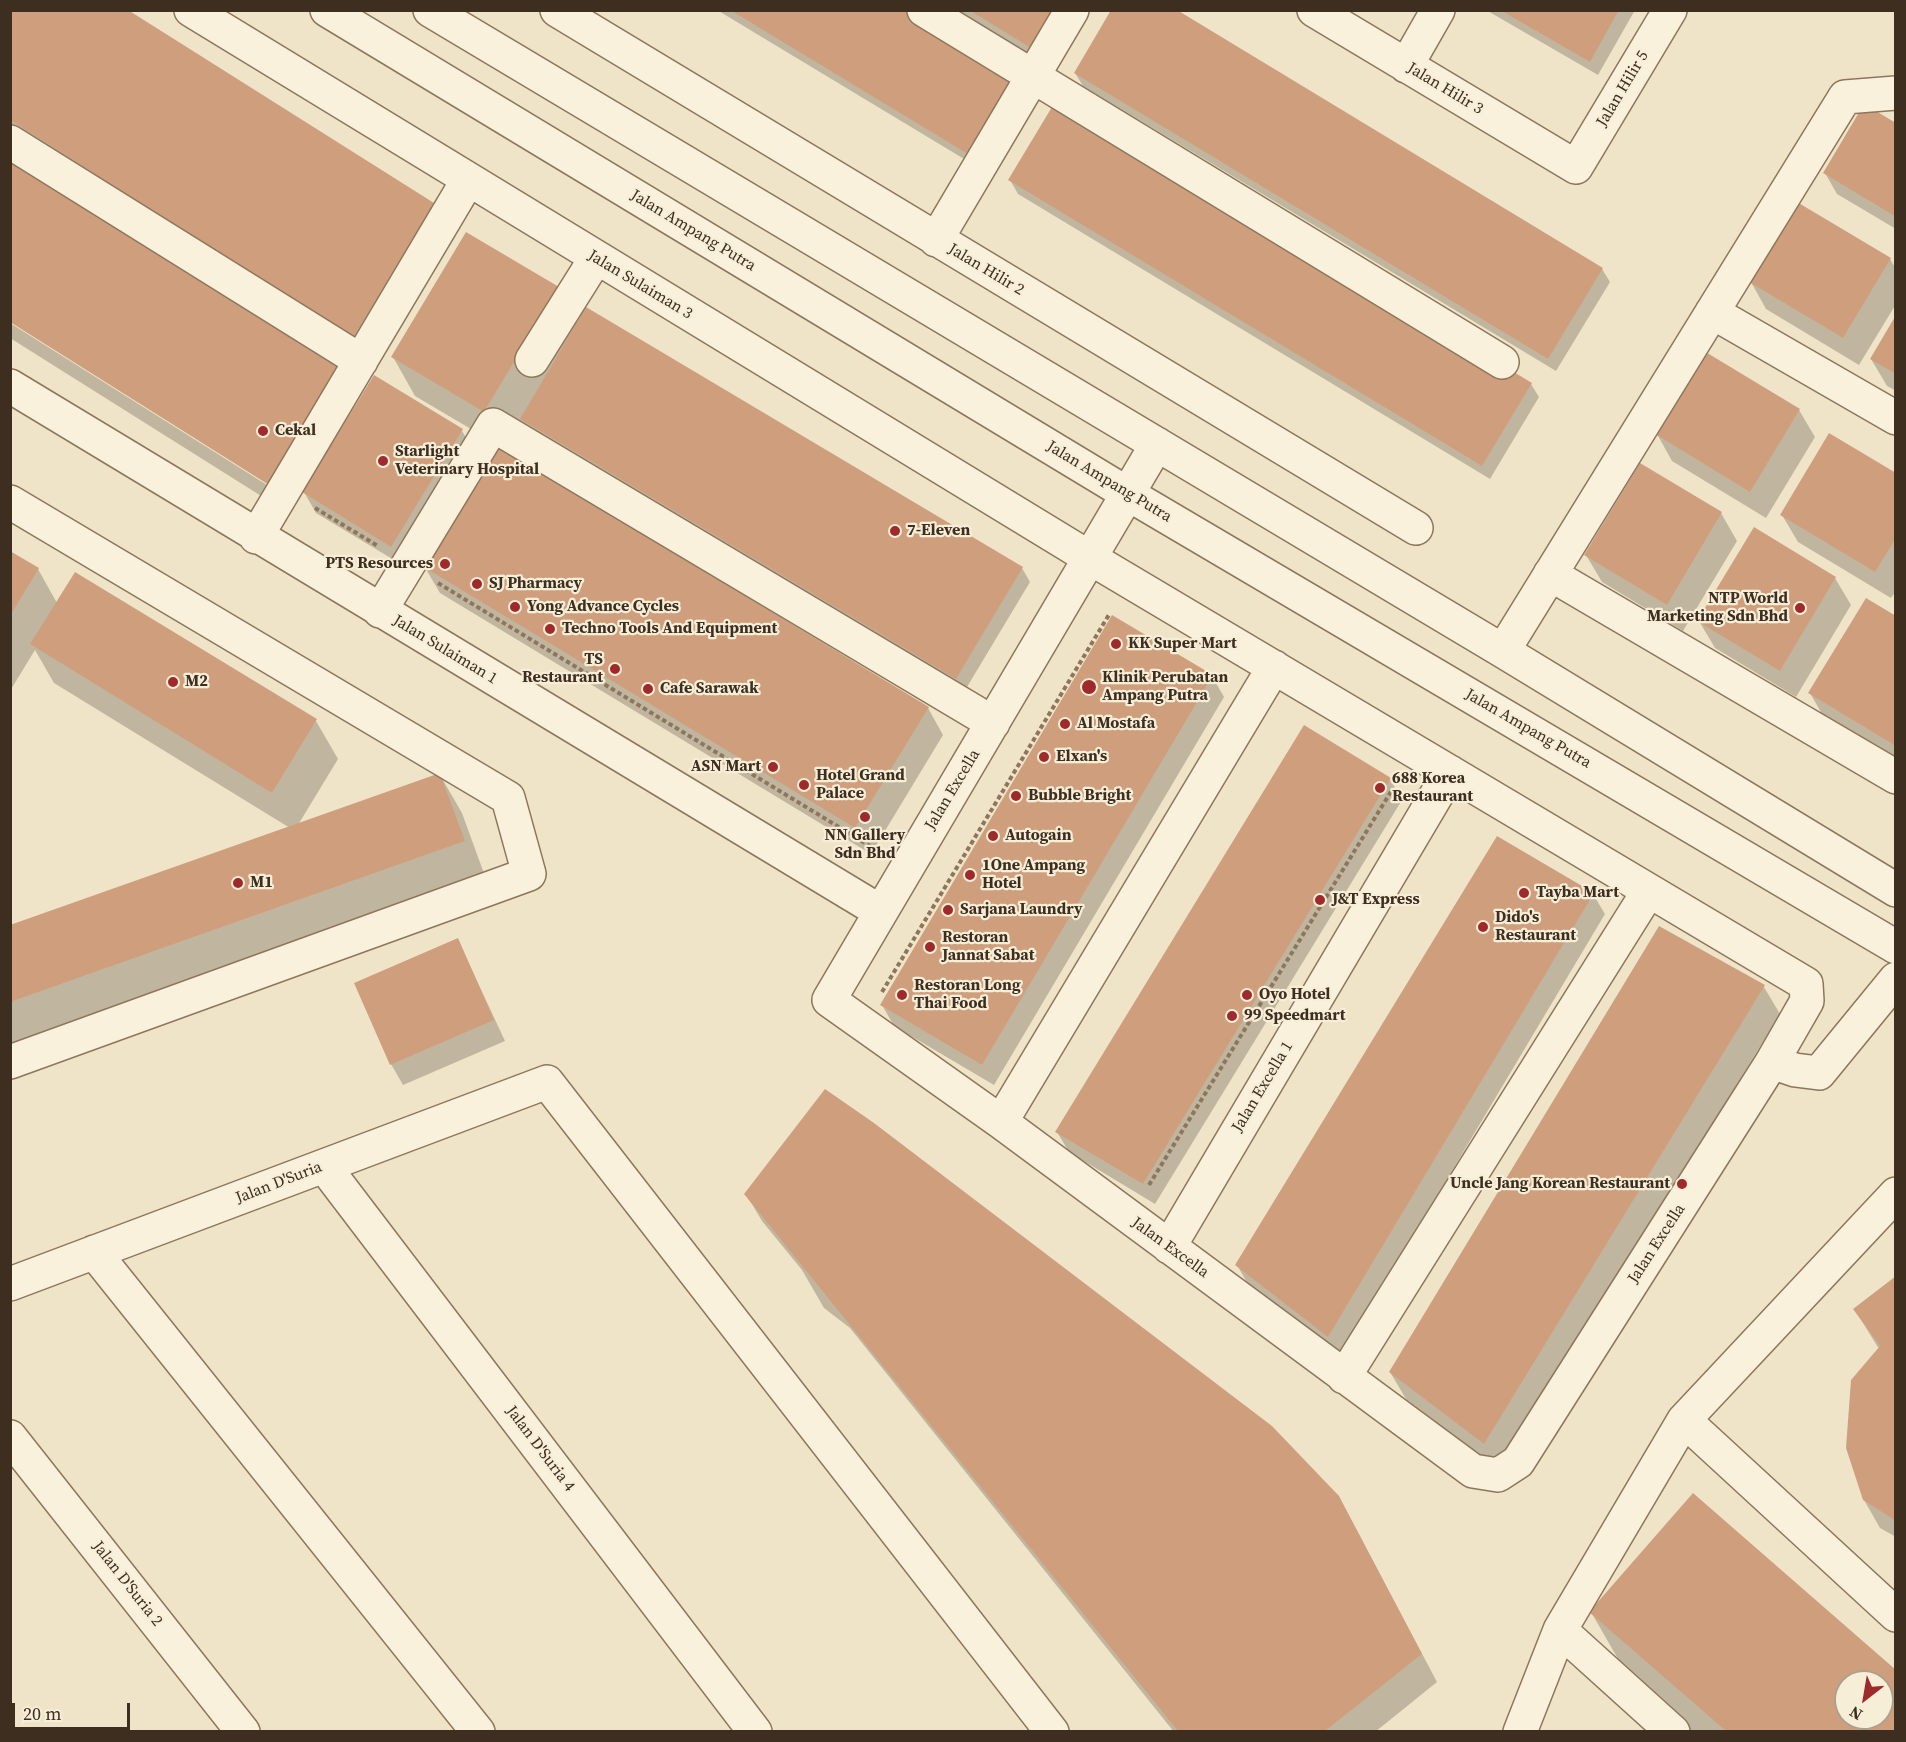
<!DOCTYPE html>
<html>
<head>
<meta charset="utf-8">
<style>
	body { margin:0 }
	#map { position:relative; width:1906px; height:1742px; overflow:hidden; background:#f0e4c8; font-family:"Source Serif 4",serif }
	canvas { display:block }
	.frame { position:absolute; inset:0; border:12px solid #3d2e20; pointer-events:none }
	.north { position:absolute; left:1834px; top:1670px; width:60px; height:60px; box-sizing:border-box; background:#f7eed8; border:2px solid #ada18e; border-radius:50%; rotate:211deg; font-size:16px; font-weight:700; line-height:24px; text-align:center; color:#3d2e20 }
	.north::after { content:''; display:block; margin:auto; width:21px; height:27px; background:#9e2a2b; clip-path:polygon(50% 0,100% 100%,50% 72%,0 100%) }
	.scale { position:absolute; left:12px; top:1703px; width:118px; height:27px; box-sizing:border-box; border:3px solid #3d2e20; border-top:0; padding-left:8px; font-size:18px; line-height:21px; white-space:nowrap; color:#3d2e20; -webkit-text-stroke:4px #f7eed8; paint-order:stroke }
</style>
</head>
<body>
<div id="map">
<canvas width="1906" height="1742"></canvas>
<div class="frame"></div>
<div class="north">N</div>
<div class="scale">20 m</div>
</div>
<script>
const c = document.querySelector('canvas').getContext('2d');
c.lineJoin = 'round';
function paint(path, color) { c.fillStyle = color; c.fill(path, 'evenodd'); }
function trace(path, color, width, dash) { c.strokeStyle = color; c.lineWidth = width; c.lineCap = dash ? 'butt' : 'round'; c.setLineDash(dash || []); c.stroke(path); }
function drawText(font, color, halo, rows, align = 'center') {
  c.font = font + ' "Source Serif 4",serif'; c.lineWidth = 4.5; c.setLineDash([]); c.textBaseline = 'middle'; c.strokeStyle = halo; c.fillStyle = color; for (const [text, x, y, turn = 0] of rows) {
    c.save(); c.translate(x, y); c.rotate((+turn || 0) * Math.PI / 180); c.textAlign = isNaN(turn) ? turn : align; if (halo) c.strokeText(text, 0, 0); c.fillText(text, 0, 0); c.restore();
  }
}
const shadow = new Path2D(`
	M10,10L433,204L441,218L361,351L10,128Z
	M717,10H913L984,171Z
	M956,10H1080L1047,66Z
	M1486,10H1635L1598,75Z
	M1075,73L1602,269L1610,282L1556,371L1083,86Z
	M1896,125V229L1837,194L1825,173Z
	M1010,180L1531,384L1539,397L1490,479L1018,194Z
	M1797,204L1890,259L1896,269V304L1859,365L1766,309L1751,282Z
	M558,288L578,323L1022,568L1030,582L964,692L529,433L523,422L505,452L928,708L943,735L871,854L440,593L424,566L498,445L415,396L393,357Z
	M1896,318V391L1887,386L1871,359Z
	M10,323L275,490L340,364L285,511L10,338Z
	M1799,410L1815,437L1766,518L1672,461L1657,434Z
	M462,431L474,451L404,566L316,513L304,492Z
	M1640,465L1721,513L1737,541L1683,631L1602,582L1586,555Z
	M1896,475V591L1891,598L1798,542L1782,515Z
	M10,553L38,569L57,603L316,721L338,759L298,825L440,775L462,813L486,879L10,1048V926L290,828L54,683L35,650L10,691Z
	M1835,578L1851,605L1796,697L1715,648L1699,621Z
	M1896,617V763L1826,721L1810,693Z
	M1212,676L1224,697L994,1085L894,1026L882,1005Z
	M1390,779L1402,800L1155,1204L1069,1152L1057,1132Z
	M1593,894L1605,914L1341,1357L1249,1286L1237,1265Z
	M1660,928L1764,987L1780,1014L1500,1470L1406,1399L1390,1372Z
	M458,940L505,1041L403,1085L391,1064Z
	M746,1194L1354,1525L1437,1682L1375,1732H1174L850,1328L824,1308L802,1270L762,1221Z
	M1896,1278V1537L1880,1528L1864,1500L1879,1349L1855,1310Z
	M1591,1612L1896,1672V1732H1690L1629,1678ZM1846,1682H1882V1718H1846Z`);
const building = new Path2D(`
	M10,10H128L434,203L353,338L10,120Z
	M730,10H917L1025,76L976,159Z
	M969,10H1065L1039,53Z
	M1111,10H1177L1603,268L1548,359L1074,73Z
	M1500,10H1619L1590,62Z
	M1058,97L1532,383L1482,466L1008,180Z
	M1864,104L1896,123V217L1823,173Z
	M10,157L341,363L269,485L10,322Z
	M1797,202L1891,258L1843,338L1749,282Z
	M466,232L559,287L484,412L391,357Z
	M586,307L1023,567L956,679L520,419Z
	M1896,315V374L1870,359Z
	M1704,351L1800,409L1750,492L1655,434Z
	M374,375L463,429L391,547L302,492Z
	M1829,433L1896,473V538L1875,572L1780,515Z
	M496,445L929,707L855,828L422,566Z
	M1640,463L1722,512L1667,605L1584,555Z
	M1754,527L1836,577L1780,671L1697,621Z
	M10,551L39,568L10,616Z
	M75,572L317,719L272,793L30,644Z
	M1866,598L1896,616V746L1808,693Z
	M1112,615L1213,675L982,1065L880,1005Z
	M1304,725L1391,778L1143,1184L1055,1132Z
	M440,773L465,841L10,1002V925Z
	M1497,836L1594,893L1328,1337L1235,1265Z
	M1659,926L1765,985L1484,1444L1389,1372Z
	M458,938L494,1020L390,1065L354,983Z
	M825,1089L874,1123L1272,1426L1339,1496L1422,1654L1325,1731H1178L744,1194Z
	M1896,1276V1521L1863,1500L1846,1448L1851,1380L1880,1346L1853,1309Z
	M1693,1493L1896,1670V1731H1726L1589,1612ZM1846,1682H1882V1718H1846Z`);
const path = new Path2D(`
	M315,508L378,546
	M438,583L875,849
	M882,992L1110,613
	M1149,1185L1392,790`);
const minor = new Path2D(`
	M191,10L1090,558L1806,984L1807,1001L1772,1062L1518,1462L1498,1475L1473,1471L1001,1122L829,1000L1157,444
	M327,10L1128,494L1896,947
	M430,10L1503,651L1896,890
	M557,10L1416,528
	M924,10L1502,362
	M1314,10L1576,167L1670,10
	M1406,66L1438,10
	M10,142L361,361
	M936,240L1072,10
	M1712,312L1896,418
	M532,360L596,258
	M10,386L881,912
	M10,502L508,798L529,874L10,1062
	M256,537L468,180
	M1550,574L1896,777
	M380,611L493,425L993,723
	M1503,651L1845,97L1896,93
	M1772,1062L1795,1070L1819,1073L1896,979
	M1001,1122L1274,667
	M324,1166L755,1732
	M1169,1247L1450,772
	M94,1252L478,1732
	M10,1284L547,1082L1052,1732
	M1344,1377L1648,892
	M1684,1420L1896,1615
	M10,1437L243,1732
	M1560,1630L1673,1732
	M1520,1732L1560,1630L1684,1420L1896,1194`);
const markers = [
	[263,431,6,"#9e2a2b"],
	[383,461,6,"#9e2a2b"],
	[895,531,6,"#9e2a2b"],
	[445,564,6,"#9e2a2b"],
	[477,584,6,"#9e2a2b"],
	[515,607,6,"#9e2a2b"],
	[1800,608,6,"#9e2a2b"],
	[550,629,6,"#9e2a2b"],
	[1116,644,6,"#9e2a2b"],
	[615,669,6,"#9e2a2b"],
	[173,682,6,"#9e2a2b"],
	[1089,687,8,"#9e2a2b"],
	[648,689,6,"#9e2a2b"],
	[1065,724,6,"#9e2a2b"],
	[1044,757,6,"#9e2a2b"],
	[773,767,6,"#9e2a2b"],
	[804,785,6,"#9e2a2b"],
	[1380,788,6,"#9e2a2b"],
	[1016,796,6,"#9e2a2b"],
	[865,817,6,"#9e2a2b"],
	[993,836,6,"#9e2a2b"],
	[970,875,6,"#9e2a2b"],
	[238,883,6,"#9e2a2b"],
	[1524,893,6,"#9e2a2b"],
	[1320,900,6,"#9e2a2b"],
	[948,910,6,"#9e2a2b"],
	[1483,927,6,"#9e2a2b"],
	[930,947,6,"#9e2a2b"],
	[902,995,6,"#9e2a2b"],
	[1247,995,6,"#9e2a2b"],
	[1232,1016,6,"#9e2a2b"],
	[1682,1184,6,"#9e2a2b"]
];
const streetNames = [
	["Jalan Hilir 3",1445,89,31],
	["Jalan Hilir 5",1623,89,-59],
	["Jalan Ampang Putra",693,231,31],
	["Jalan Hilir 2",986,270,31],
	["Jalan Sulaiman 3",640,285,31],
	["Jalan Ampang Putra",1109,482,31],
	["Jalan Sulaiman 1",445,650,31],
	["Jalan Ampang Putra",1528,729,30],
	["Jalan Excella",953,790,-59],
	["Jalan Excella 1",1263,1087,-59],
	["Jalan D'Suria",279,1183,-21],
	["Jalan Excella",1657,1244,-57],
	["Jalan Excella",1170,1248,36],
	["Jalan D'Suria 4",540,1449,53],
	["Jalan D'Suria 2",127,1584,52]
];
const poiNames = [
	["Cekal",275,431],
	["Starlight",395,452],
	["Veterinary Hospital",395,470],
	["7-Eleven",907,531],
	["PTS Resources",433,564,"right"],
	["SJ Pharmacy",489,584],
	["NTP World",1788,599,"right"],
	["Marketing Sdn Bhd",1788,617,"right"],
	["Yong Advance Cycles",527,607],
	["Techno Tools And Equipment",562,629],
	["KK Super Mart",1128,644],
	["TS",603,660,"right"],
	["Restaurant",603,678,"right"],
	["Klinik Perubatan",1102,678],
	["Ampang Putra",1102,696],
	["M2",185,682],
	["Cafe Sarawak",660,689],
	["Al Mostafa",1077,724],
	["Elxan's",1056,757],
	["ASN Mart",761,767,"right"],
	["Hotel Grand",816,776],
	["Palace",816,794],
	["688 Korea",1392,779],
	["Restaurant",1392,797],
	["Bubble Bright",1028,796],
	["NN Gallery",865,836,"center"],
	["Sdn Bhd",865,854,"center"],
	["Autogain",1005,836],
	["1One Ampang",982,866],
	["Hotel",982,884],
	["M1",250,883],
	["Tayba Mart",1536,893],
	["J&T Express",1332,900],
	["Sarjana Laundry",960,910],
	["Dido's",1495,918],
	["Restaurant",1495,936],
	["Restoran",942,938],
	["Jannat Sabat",942,956],
	["Restoran Long",914,986],
	["Thai Food",914,1004],
	["Oyo Hotel",1259,995],
	["99 Speedmart",1244,1016],
	["Uncle Jang Korean Restaurant",1670,1184,"right"]
];
paint(shadow, '#0003');
paint(building, '#cf9f7d');
trace(minor, '#8d765c', 36);
trace(path, '#8d765c', 4, [4.5, 3]);
trace(minor, '#faf1dc', 33);
for (const [x, y, r, color] of markers) { const dot = new Path2D(); dot.arc(x, y, r, 0, 2 * Math.PI); c.fillStyle = color; c.fill(dot); trace(dot, '#f7eed8', 2); }
drawText('16px', '#3d2e20', '#f7eed8', streetNames);
drawText('bold 16px', '#3d2e20', '#f7eed8', poiNames, 'left');
</script>
</body>
</html>
